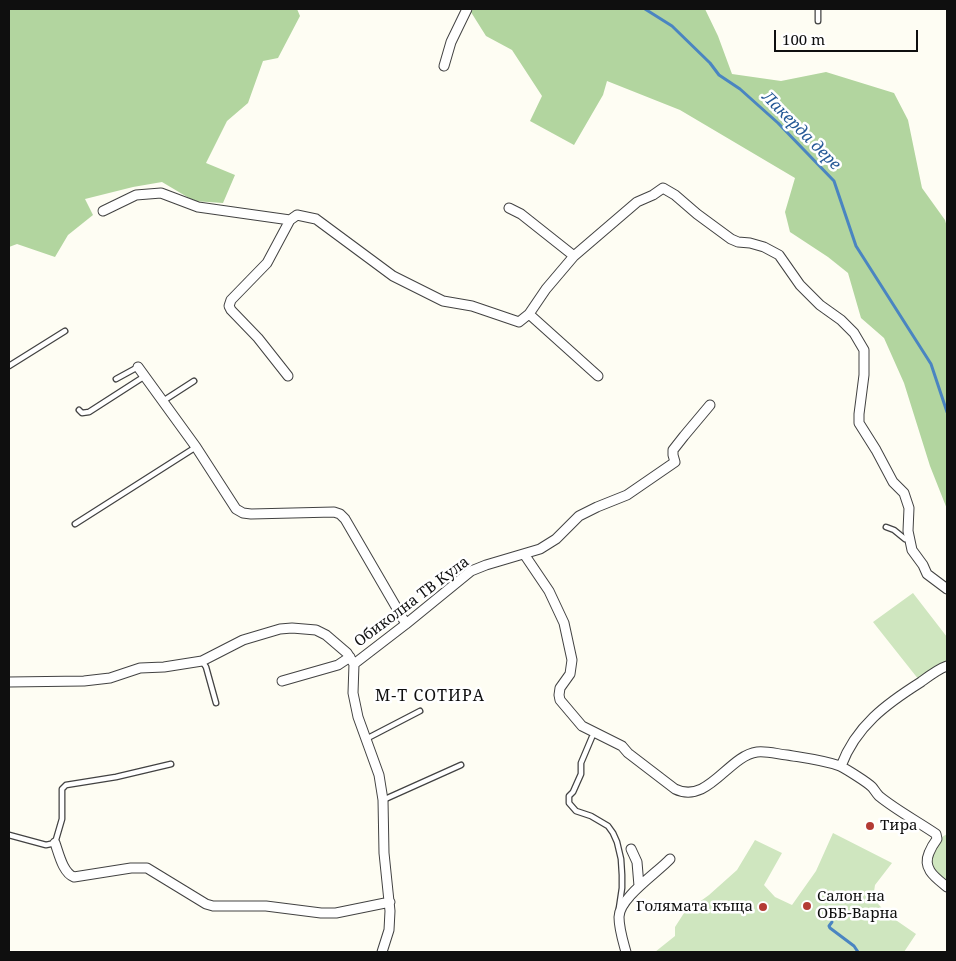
<!DOCTYPE html>
<html>
<head>
<meta charset="utf-8">
<style>
	body { margin:0 }
	#map { position:relative; width:956px; height:961px; overflow:hidden; background:#fefdf3; font-family:"Noto Serif",serif }
	canvas { display:block }
	.frame { position:absolute; inset:0; border:10px solid #0f0f0f; pointer-events:none }
	.scale { position:absolute; left:774px; top:30px; width:144px; height:22px; box-sizing:border-box; border:2px solid #0f0f0f; border-top:0; padding-left:6px; font-size:15px; line-height:18px; white-space:nowrap; color:#0f0f0f; -webkit-text-stroke:4px #fff; paint-order:stroke }
</style>
</head>
<body>
<div id="map">
<canvas width="956" height="961"></canvas>
<div class="frame"></div>
<div class="scale">100 m</div>
</div>
<script>
const c = document.querySelector('canvas').getContext('2d');
c.lineJoin = 'round';
function paint(path, color) { c.fillStyle = color; c.fill(path, 'evenodd'); }
function trace(path, color, width, dash) { c.strokeStyle = color; c.lineWidth = width; c.lineCap = dash ? 'butt' : 'round'; c.setLineDash(dash || []); c.stroke(path); }
function drawText(font, color, halo, rows, align = 'center') {
  c.font = font + ' "Noto Serif",serif'; c.lineWidth = 5; c.setLineDash([]); c.textBaseline = 'middle'; c.strokeStyle = halo; c.fillStyle = color; for (const [text, x, y, turn = 0] of rows) {
    c.save(); c.translate(x, y); c.rotate((+turn || 0) * Math.PI / 180); c.textAlign = isNaN(turn) ? turn : align; if (halo) c.strokeText(text, 0, 0); c.fillText(text, 0, 0); c.restore();
  }
}
const green = new Path2D(`
	M913,593L947,637V661L919,680L873,622Z
	M833,833L892,863L875,885L873,898L887,914L916,934L904,952H655L675,936V927L684,913L709,895L737,870L755,840L782,853L764,885L775,897L792,905L816,871Z
	M947,834V887L935,876L928,855L937,840Z`);
const forest = new Path2D(`
	M9,9H297L300,16L278,58L263,61L248,103L227,121L206,163L235,175L223,203L194,201L162,182L133,187L85,199L93,215L68,235L55,257L17,244L9,247Z
	M469,9H705L718,36L732,74L781,81L826,72L894,93L908,120L922,188L945,220L947,227V509L930,466L904,383L884,338L861,318L848,273L828,257L790,232L785,212L795,178L680,110L607,81L603,95L574,145L530,121L542,96L512,50L486,36Z`);
const stream = new Path2D(`
	M645,9L672,26L710,63L719,75L740,89L778,123L834,181L856,246L931,364L947,412
	M832,922L829,926L830,928L854,946L858,952`);
const service = new Path2D(`
	M818,9V21
	M9,366L65,331
	M116,379L138,367
	M163,401L194,381
	M79,410L82,413L89,412L145,376
	M75,524L196,447
	M886,527L894,530L905,539
	M202,661L206,667L216,703
	M595,733L592,737L581,763V774L573,792L569,796V803L576,811L591,816L608,826L613,833L617,842L621,859L622,875V888L619,908
	M366,739L420,711
	M383,800L461,765
	M9,835L46,845L55,843L62,819V789L66,785L116,777L171,764`);
const minor = new Path2D(`
	M444,66L451,42L467,9
	M509,208L521,214L574,256
	M103,211L136,195L161,193L198,207L290,220L297,215L316,219L393,276L443,301L472,306L519,322L529,314L546,289L574,256L637,202L653,195L663,188L675,195L697,214L731,239L738,242L750,243L764,247L779,255L800,285L820,305L841,320L854,333L864,350V375L859,414V423L876,450L893,482L904,493L909,508L908,531L912,550L923,565L927,574L947,589
	M529,314L598,376
	M138,367L196,447L236,509L243,513L251,514L334,512L340,514L345,519L406,624
	M288,376L258,338L231,310L229,306L231,300L267,263L290,220
	M524,554L549,591L564,623L572,660L570,674L560,688L559,695L560,700L582,726L622,746L628,753L675,789C708,805 728,756 757,752C768,751 777,754 787,755C805,758 823,760 840,766C846,769 867,782 872,787C874,789 876,793 879,796C896,810 917,821 936,834L937,839C934,843 931,848 929,853C922,869 936,878 947,887
	M354,664L353,693L358,717L379,775L383,800L384,853L390,911L389,930L382,952
	M282,681L338,665L350,657
	M9,682L84,681L110,678L140,668L164,667L202,661L243,640L280,629L292,628L316,630L326,635L347,653L354,664L406,624L471,571L486,565L540,549L556,539L579,516L597,507L627,495L675,462L673,455V450L684,436L710,405
	M841,766C856,726 886,704 921,682C929,676 938,669 947,666
	M55,843C59,854 63,873 74,877L131,868H147L206,904L213,906H266L321,913H336L390,902
	M631,849L637,862L639,886
	M626,952C623,941 619,929 619,917C619,898 657,873 670,859`);
const markers = [
	[870,826,5,"#b33b34"],
	[807,906,5,"#b33b34"],
	[763,907,5,"#b33b34"]
];
const streetNames = [
	["Обиколна ТВ Кула",412,602,-37]
];
const poiNames = [
	["Тира",880,826],
	["Салон на",817,897],
	["ОББ-Варна",817,914],
	["Голямата къща",753,907,"right"]
];
const waterNames = [
	["Лакерда дере",801,131,45]
];
const neighbourhoodNames = [
	["М-Т СОТИРА",430,696]
];
paint(green, '#cfe6bf');
paint(forest, '#b2d59f');
trace(stream, '#4a85c1', 3);
trace(service, '#424242', 7);
trace(minor, '#424242', 11);
trace(service, '#fff', 4.5);
trace(minor, '#fff', 9);
for (const [x, y, r, color] of markers) { const dot = new Path2D(); dot.arc(x, y, r, 0, 2 * Math.PI); c.fillStyle = color; c.fill(dot); trace(dot, '#fff', 2); }
drawText('15px', '#0f0f0f', '#fff', streetNames);
drawText('15px', '#0f0f0f', '#fff', poiNames, 'left');
drawText('italic 16px', '#245896', '#fff', waterNames);
c.letterSpacing = '1px';
drawText('16px', '#0f0f0f', '#fff', neighbourhoodNames);
c.letterSpacing = '0px';
</script>
</body>
</html>
